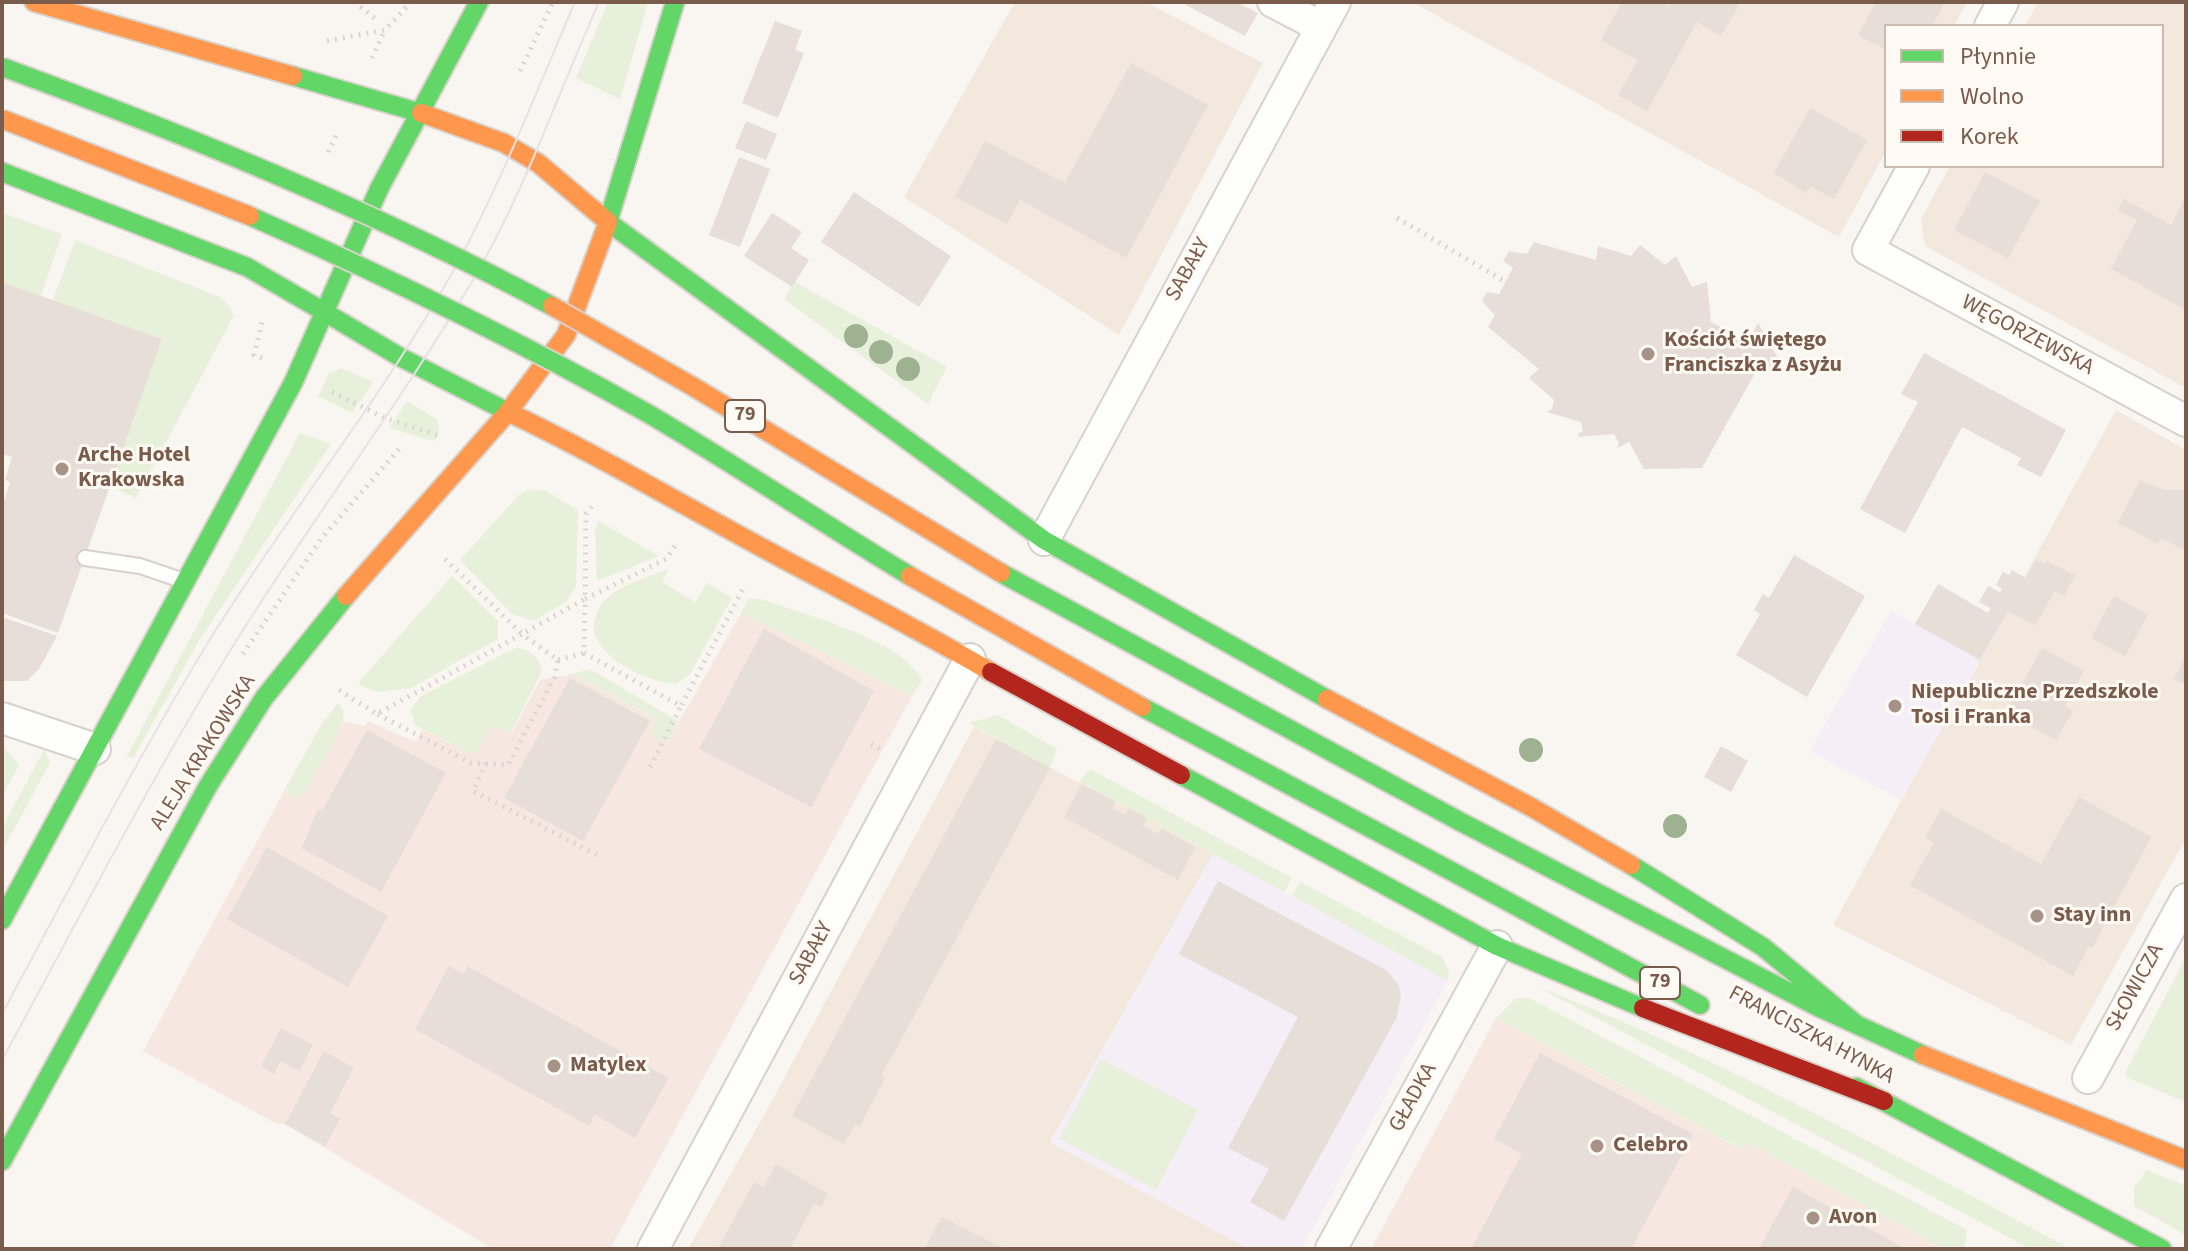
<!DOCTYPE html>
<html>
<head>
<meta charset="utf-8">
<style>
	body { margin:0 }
	#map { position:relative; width:2188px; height:1251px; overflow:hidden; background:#f9f5f0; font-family:"Source Sans 3",sans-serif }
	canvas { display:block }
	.frame { position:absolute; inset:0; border:4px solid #7a5c4d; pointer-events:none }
	.legend { position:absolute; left:1884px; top:24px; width:280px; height:144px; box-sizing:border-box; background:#fffaf3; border:2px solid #cabbb1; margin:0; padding:10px 14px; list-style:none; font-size:24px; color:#7a5c4d }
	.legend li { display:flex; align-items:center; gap:16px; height:40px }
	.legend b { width:40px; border:2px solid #cabbb1 }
</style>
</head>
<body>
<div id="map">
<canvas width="2188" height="1251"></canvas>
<div class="frame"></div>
<ul class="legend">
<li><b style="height:10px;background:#63d668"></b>Płynnie</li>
<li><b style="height:10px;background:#ff974d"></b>Wolno</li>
<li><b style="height:10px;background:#b3261e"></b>Korek</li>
</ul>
</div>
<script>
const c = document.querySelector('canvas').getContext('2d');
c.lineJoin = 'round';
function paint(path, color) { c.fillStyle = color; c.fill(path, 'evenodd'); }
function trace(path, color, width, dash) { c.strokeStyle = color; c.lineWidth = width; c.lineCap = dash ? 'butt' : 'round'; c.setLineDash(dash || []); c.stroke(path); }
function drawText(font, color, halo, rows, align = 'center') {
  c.font = font + ' "Source Sans 3",sans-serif'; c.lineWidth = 6; c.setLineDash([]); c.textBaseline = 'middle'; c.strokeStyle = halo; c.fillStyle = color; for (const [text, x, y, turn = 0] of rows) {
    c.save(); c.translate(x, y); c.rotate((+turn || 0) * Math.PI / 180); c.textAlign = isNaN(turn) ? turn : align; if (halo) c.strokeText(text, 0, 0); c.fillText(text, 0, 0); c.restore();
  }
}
const residential = new Path2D(`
	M1015,2H1145L1263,63L1119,335L904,197Z
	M1412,2H1967L1954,26H1886V151L1839,237Z
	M2038,2H2186V388L1925,246L1921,219L1950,166H2162V26H2025Z
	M2116,410L2186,450V838L2071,1045L1833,925Z
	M974,727L1213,854L1050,1142L1250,1249H688L762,1119Z`);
const commercial = new Path2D(`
	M741,613L912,696L610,1249H493L285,1124H277L143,1051L286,788L288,793L341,729L343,721L365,726L368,721L416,742L422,729L469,753L493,725L512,733L540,680L572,674L658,720L667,743Z
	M1496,1018L1738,1148L1748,1143L1945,1249H1371Z`);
const education = new Path2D(`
	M1938,584L2003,621L1901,800L1809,751L1891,611L1915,624Z
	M1213,854L1448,981L1302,1249H1250L1050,1142Z`);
const green = new Path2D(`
	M608,2H648L620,99L576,78Z
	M2,213L62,234L41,296L2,282Z
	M75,240L220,297L231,308L233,317L136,498L110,486L162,339L53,300Z
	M795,282L947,367L928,404L784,299Z
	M341,368L373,382L352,413L318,396L329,374Z
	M407,401L438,420L439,434L434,441L389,428Z
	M300,433L331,444L200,639L133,758L127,756Z
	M544,490L578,510L576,586L567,601L537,619L528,620L511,613L460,560L518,496L525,491Z
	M598,521L659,556L597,581L595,530Z
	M669,569L662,582L695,602L707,583L732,598L690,674L676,684C648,682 602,661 594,632C592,590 637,582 669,569Z
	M452,576L498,621V639L411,688L379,692L361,686L359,682Z
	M748,599H761C805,615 900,638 922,680L912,696L741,613Z
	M515,648C530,649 539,656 542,671L511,733L493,725L476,753H469L415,725L411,710L420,697Z
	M590,669L678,721L668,743L649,735L657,719L572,674Z
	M338,703L344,711L341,729L306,791L301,796L291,798L286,787L323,722Z
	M998,715L1057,749L1050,768L969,723Z
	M2,745L19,765L2,797Z
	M44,750L50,763L2,851V828Z
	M1090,769L1292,878L1284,892L1079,782Z
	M1300,882L1442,957L1449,972L1448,981L1292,896Z
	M2186,957V1102L2128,1078L2125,1073Z
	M1536,986C1722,1058 1895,1156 2071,1249H2031Z
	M1516,998H1529L1967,1230L1964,1249H1945L1748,1143L1739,1148L1496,1018Z
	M1832,1040L1883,1064L1878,1072L1829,1046Z
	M1101,1059L1198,1110L1156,1190L1060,1139Z
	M2147,1170L2186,1186V1235L2134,1206V1187Z`);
const building = new Path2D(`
	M1180,2H1236L1258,13L1245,36Z
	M1622,2H1661L1668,6L1670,2H1741L1721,36L1697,22L1647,111L1618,95L1638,61L1601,40Z
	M1876,2H1945L1932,26H1886V50L1858,35Z
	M775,21L802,31L795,50L804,53L778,118L742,103Z
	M1131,63L1208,105L1126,258L1020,200L1007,224L955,197L985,141L1065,183Z
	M1810,108L1867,140L1834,199L1810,186L1806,193L1774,173Z
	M746,121L777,134L766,160L735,148Z
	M739,157L770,169L740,247L709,235Z
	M1985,172L2040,201L2008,258L1954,230Z
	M854,192L951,256L919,307L821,242Z
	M2186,196V310L2111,269L2137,220L2118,210L2124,199L2171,225Z
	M772,213L802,232L791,248L809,260L792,287L744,256Z
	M1534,242L1596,260L1598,246L1631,256L1640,245L1665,265L1676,256L1692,287L1707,282L1711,322L1748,341L1758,323L1778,358L1770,371L1759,366L1702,468L1644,469L1629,442L1617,448L1619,443L1614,434L1579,437L1578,433L1583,432L1581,422L1547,412L1552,409L1554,400L1529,378L1539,369L1488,327L1495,315L1482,301L1487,292L1499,294L1513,268L1503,261L1509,251L1527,254Z
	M2,282L162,339L58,633L2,613V507L10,482L5,480L12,457L2,454Z
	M1924,353L2066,430L2041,477L2017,465L2021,458L1962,427L1905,533L1860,509L1918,402L1901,394Z
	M2140,480L2164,490H2186V551L2161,538L2158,544L2118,523Z
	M1794,555L1865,596L1807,697L1736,655L1760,614L1754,610L1763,594L1769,598Z
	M2036,560L2044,564L2047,561L2075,575L2064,596L2055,591L2035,625L2008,611L1980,660L1915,624L1938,584L1988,613L1990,608L1979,602L1988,586L2000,592L2002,589L1996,585L2003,572L2009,575L2012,570L2026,578Z
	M2114,596L2148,615L2125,656L2091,638Z
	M2,617L57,636L39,669L27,681H2Z
	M764,629L874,691L811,807L699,749Z
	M2042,648L2084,671L2065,706L2073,711L2056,740L2006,713Z
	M2186,656V686L2174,679Z
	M570,678L650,721L583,841L504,798Z
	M367,730L446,773L381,892L302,848L318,809L322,811Z
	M996,739L1050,768L881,1076L885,1078L860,1126L855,1124L844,1144L792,1116Z
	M1721,746L1748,761L1731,792L1704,777Z
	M1082,784L1115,801L1112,808L1125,815L1129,808L1147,818L1143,826L1158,834L1162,829L1195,847L1178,880L1064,817Z
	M2079,797L2151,837L2092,948L2089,946L2073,976L1910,885L1934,843L1925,838L1941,809L2041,864Z
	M267,847L388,916L348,987L227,919Z
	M1218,881L1386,970L1398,984L1401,995L1397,1017L1284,1221L1250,1202L1269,1169L1228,1148L1298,1017L1179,954Z
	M449,966L463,974L467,966L669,1078L635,1138L595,1115L589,1126L415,1029Z
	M281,1028L313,1045L299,1071L281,1061L274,1074L261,1066Z
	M324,1051L354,1068L330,1113L340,1119L325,1146L285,1124Z
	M1540,1053L1693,1134L1631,1249H1471L1522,1154L1494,1139Z
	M776,1164L828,1194L821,1207L814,1204L790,1249H718L754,1182L764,1187Z
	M1793,1187L1906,1249H1759Z
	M942,1217L997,1245L1004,1249H924Z`);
const path = new Path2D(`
	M354,2L376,19
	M327,41L385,30L411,2
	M372,58L385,30
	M520,71L553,2
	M328,152L338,132
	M1397,218L1506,282
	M262,358L254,355L262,322
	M332,392L385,418L437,435
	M675,546L666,559L585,599L584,653L681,706L745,585
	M445,559L522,634L585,599L586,514L595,502
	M243,654L321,539L399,449
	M558,660L584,653
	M339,690L377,714L522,634L558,660L554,678L508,765L471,763L377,714
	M871,744L882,750
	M486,763L473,791L601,857
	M650,767L681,706`);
const lane = new Path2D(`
	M85,558L140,566L181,580`);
const street = new Path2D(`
	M1273,2L1321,27
	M1990,26L2003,2
	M1914,166L1868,250L2186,421
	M1044,540L1335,2
	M2,718L95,749
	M2088,1078L2186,899
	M653,1249L970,659
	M1331,1249L1497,946`);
const fast = new Path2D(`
	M293,76L421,113
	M2,172L247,267L321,310
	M608,222L1044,540L1327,699
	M607,225L675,2
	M321,310L400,357L508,412
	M1181,775L1497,946L1643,1008
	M1459,821L1818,1007L1923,1055
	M1438,864L1700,1005
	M1631,865L1763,947L1856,1024
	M2,920L293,383L379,189L479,2
	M1856,1087L2162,1249
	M2,1161L208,786L264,698L346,596`);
const slow = new Path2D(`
	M34,2L293,76
	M421,113L504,143L538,163L608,222
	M508,412C607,459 701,516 798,567C863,601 928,635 991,672
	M346,596L508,412L566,335L607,225
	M1327,699L1531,807L1631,865
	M1923,1055L2186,1160`);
const jam = new Path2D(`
	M991,672L1181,775
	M1643,1008L1884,1101`);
const tram = new Path2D(`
	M2,1014C69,890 134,764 207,644C286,516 383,398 456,266C502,181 537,90 575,2
	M2,1060C76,924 147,786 228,654C306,527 397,409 473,280C524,193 558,94 599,2`);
const fastBridge = new Path2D(`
	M2,67C190,136 376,212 552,306
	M250,216C385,276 518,340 647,413C736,465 822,523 910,576
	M1001,573L1459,821
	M1142,707L1438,864`);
const slowBridge = new Path2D(`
	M2,119L250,216
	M552,306L692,386L1001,573
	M910,576L1142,707`);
const trees = [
	[856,336],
	[881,352],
	[908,369],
	[1531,750],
	[1675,826]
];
const markers = [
	[1648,354,8,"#a69286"],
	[62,469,8,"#a69286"],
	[1895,706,8,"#a69286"],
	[2037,916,8,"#a69286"],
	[554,1066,8,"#a69286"],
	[1597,1146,8,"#a69286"],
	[1813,1218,8,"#a69286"]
];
const shields = [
	[745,416,40],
	[1660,983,40]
];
const shieldNames = [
	["79",745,416],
	["79",1660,983]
];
const streetNames = [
	["SABAŁY",1189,270,-61],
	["WĘGORZEWSKA",2027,336,28],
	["ALEJA KRAKOWSKA",204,753,-58],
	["SABAŁY",812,954,-62],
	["SŁOWICZA",2136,988,-61],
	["FRANCISZKA HYNKA",1811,1036,28],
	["GŁADKA",1414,1098,-61]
];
const poiNames = [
	["Kościół świętego",1664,341],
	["Franciszka z Asyżu",1664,366],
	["Arche Hotel",78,456],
	["Krakowska",78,481],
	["Niepubliczne Przedszkole",1911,693],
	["Tosi i Franka",1911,718],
	["Stay inn",2053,916],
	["Matylex",570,1066],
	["Celebro",1613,1146],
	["Avon",1829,1218]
];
paint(residential, '#f2e8de');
paint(commercial, '#f6e8e1');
paint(education, '#f6eef6');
paint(green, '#e7f0db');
paint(building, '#e6ded7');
trace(lane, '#d7d1cb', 18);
trace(street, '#d7d1cb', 34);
trace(fast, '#d9d2cb', 22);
trace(slow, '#d9d2cb', 22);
trace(jam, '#d9d2cb', 22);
trace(path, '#dcd5d0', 5, [2, 6]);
trace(lane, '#fefefd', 14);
trace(street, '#fefefd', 30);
trace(fast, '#63d668', 18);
trace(slow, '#ff974d', 18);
trace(jam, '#b3261e', 18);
trace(tram, '#e6e3e7', 2);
trace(fastBridge, '#dad1cc', 22, []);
trace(slowBridge, '#dad1cc', 22, []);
trace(fastBridge, '#63d668', 18);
trace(slowBridge, '#ff974d', 18);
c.fillStyle = '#9eb190';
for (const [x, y] of trees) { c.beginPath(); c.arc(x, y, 12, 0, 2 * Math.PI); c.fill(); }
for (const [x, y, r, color] of markers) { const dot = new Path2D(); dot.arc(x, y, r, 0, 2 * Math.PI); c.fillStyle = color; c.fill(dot); trace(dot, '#fffaf3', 3); }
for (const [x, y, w] of shields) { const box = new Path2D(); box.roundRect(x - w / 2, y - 16, w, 32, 6); c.fillStyle = '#fffaf3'; c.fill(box); trace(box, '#7a5c4d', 2); }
drawText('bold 20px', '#7a5c4d', null, shieldNames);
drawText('22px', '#7a5c4d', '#fffaf3', streetNames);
drawText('bold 22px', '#7a5c4d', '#fffaf3', poiNames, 'left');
</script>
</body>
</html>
